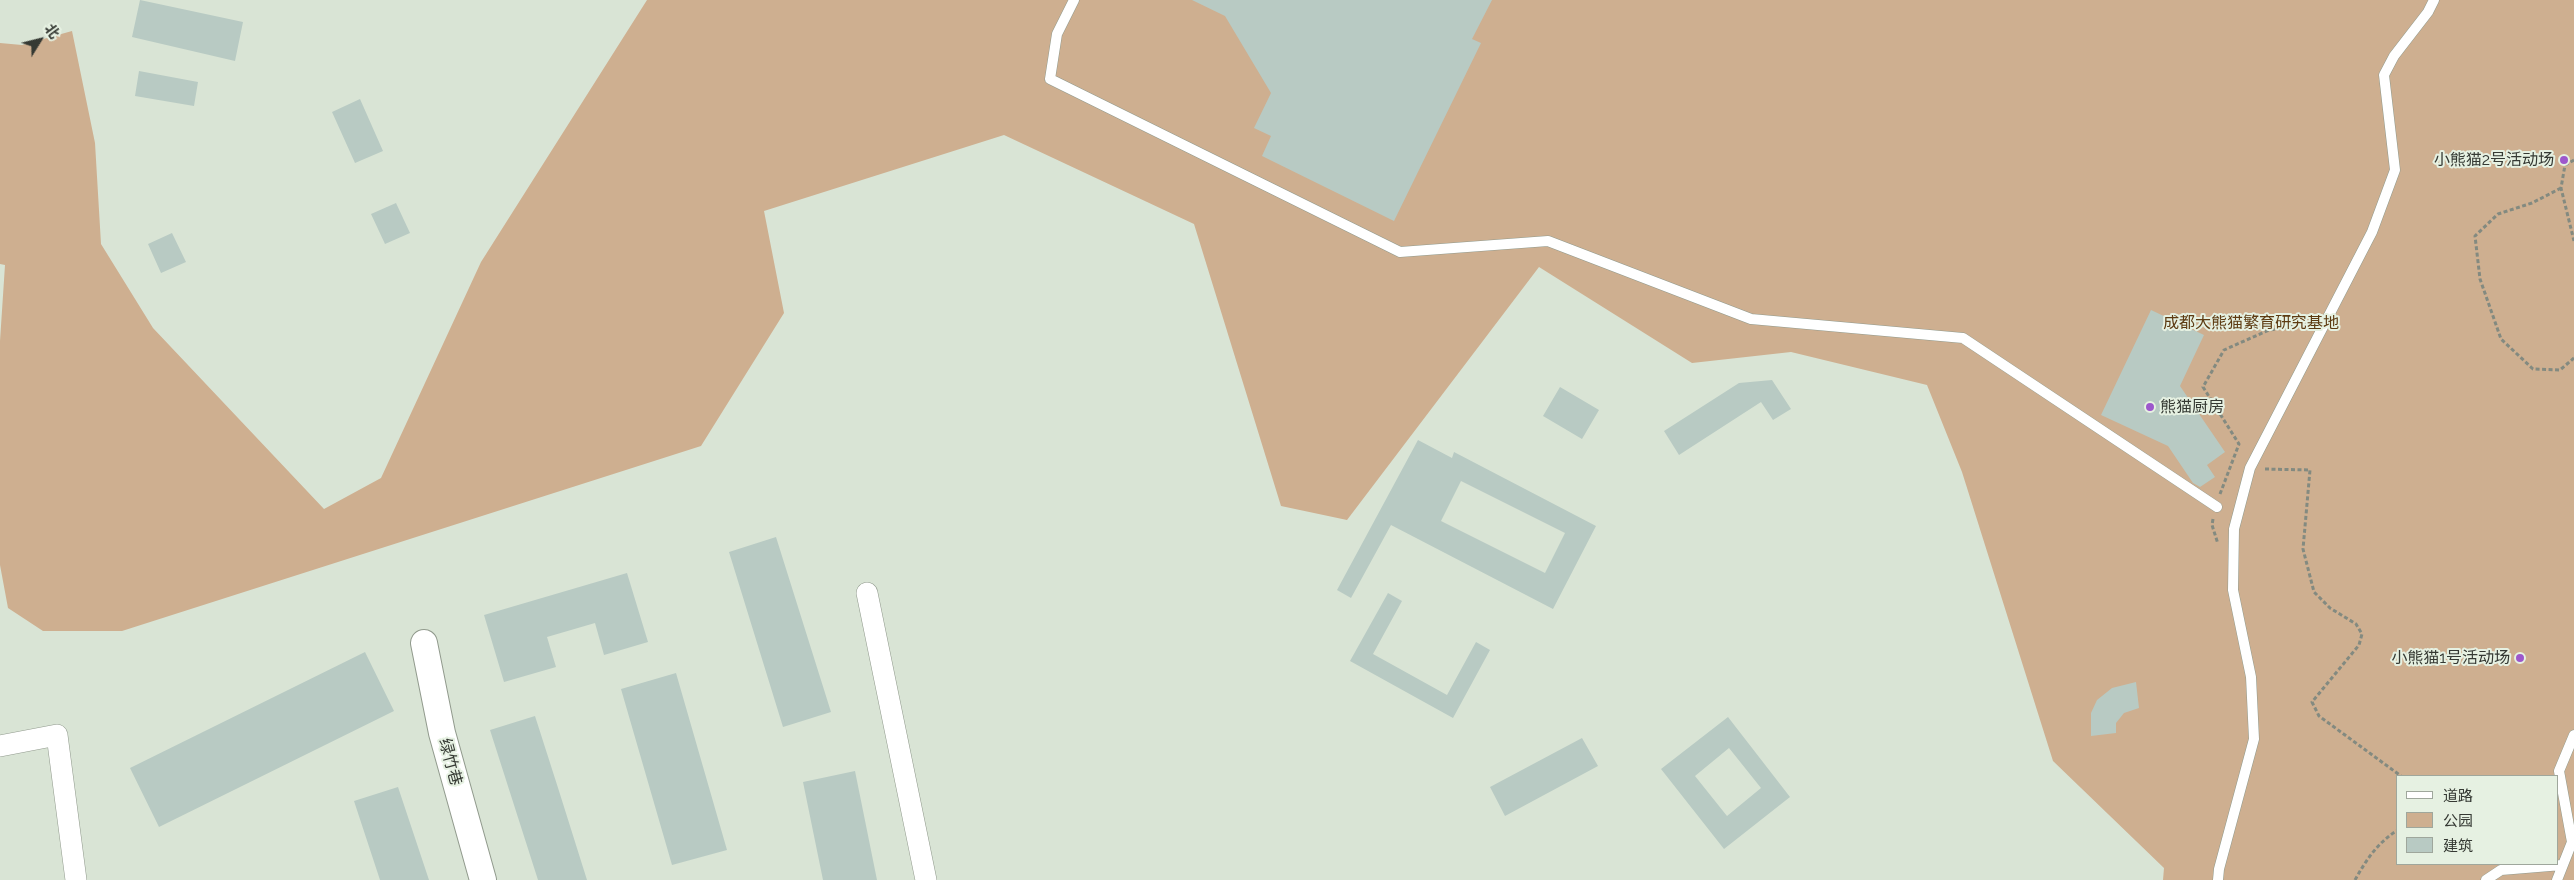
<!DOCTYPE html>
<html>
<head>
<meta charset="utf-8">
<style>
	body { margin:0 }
	#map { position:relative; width:2574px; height:880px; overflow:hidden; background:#d9e4d5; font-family:Raleway,"Noto Sans SC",sans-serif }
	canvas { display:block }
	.legend { position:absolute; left:2396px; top:775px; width:162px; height:90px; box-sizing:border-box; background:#e6f1e2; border:1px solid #9fa79c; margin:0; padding:6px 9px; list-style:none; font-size:15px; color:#353933 }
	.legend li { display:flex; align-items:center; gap:10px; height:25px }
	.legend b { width:25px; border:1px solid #9fa79c }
	.north { position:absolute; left:15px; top:15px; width:50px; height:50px; -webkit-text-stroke:4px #e6f1e2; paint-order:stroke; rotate:54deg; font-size:14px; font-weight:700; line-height:20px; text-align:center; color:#353933 }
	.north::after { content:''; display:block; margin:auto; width:18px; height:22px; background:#353933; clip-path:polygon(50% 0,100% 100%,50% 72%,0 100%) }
</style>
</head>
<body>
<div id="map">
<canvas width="2574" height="880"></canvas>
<ul class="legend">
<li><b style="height:6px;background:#fff"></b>道路</li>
<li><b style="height:14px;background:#ceaf90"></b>公园</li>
<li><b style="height:14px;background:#b8cac3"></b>建筑</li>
</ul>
<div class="north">北</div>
</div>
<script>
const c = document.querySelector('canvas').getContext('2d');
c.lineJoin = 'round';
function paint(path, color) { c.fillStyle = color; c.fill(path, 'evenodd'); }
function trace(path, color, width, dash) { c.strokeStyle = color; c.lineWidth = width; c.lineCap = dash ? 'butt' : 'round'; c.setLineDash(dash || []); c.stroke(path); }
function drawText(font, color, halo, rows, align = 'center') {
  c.font = font + ' Raleway,"Noto Sans SC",sans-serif'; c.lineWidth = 4; c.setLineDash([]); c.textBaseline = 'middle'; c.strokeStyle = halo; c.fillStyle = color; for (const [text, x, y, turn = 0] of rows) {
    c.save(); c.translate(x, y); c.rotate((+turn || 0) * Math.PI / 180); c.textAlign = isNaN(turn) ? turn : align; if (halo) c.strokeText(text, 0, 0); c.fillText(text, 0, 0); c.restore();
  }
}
const green = new Path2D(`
	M647,0H2574V880H2163L2164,868L2053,761L1962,472L1927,385L1791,352L1692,363L1539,267L1347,520L1281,506L1194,224L1004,135L764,211L784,313L701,446L122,631H43L8,608L0,565V341L5,265L0,264V43L22,45L72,31L95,143L101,244L153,328L324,509L381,478L481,262ZM2398,776H2558V864H2398Z`);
const building = new Path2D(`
	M140,0L243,22L235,61L132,37Z
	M1192,0H1492L1472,39L1481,43L1394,221L1262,156L1271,136L1254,128L1271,93L1225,16Z
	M139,71L198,82L194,106L135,96Z
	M360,99L383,151L355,163L332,112Z
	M396,203L410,233L385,244L371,214Z
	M172,233L186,262L161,273L148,244Z
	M2151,310L2204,335L2180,386L2225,452L2207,465L2215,477L2200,487L2193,483L2168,446L2101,415Z
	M1772,380L1791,409L1773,420L1761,402L1679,455L1664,431L1739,383Z
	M1560,387L1599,410L1582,439L1543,416Z
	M1418,440L1452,458L1454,452L1596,526L1553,609L1391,525L1351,598L1337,590ZM1461,481L1565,533L1545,573L1441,521Z
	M776,537L831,712L783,727L729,552Z
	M627,573L648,642L604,655L595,623L547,637L556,667L504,682L484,615Z
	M1388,593L1402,601L1373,654L1447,695L1476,642L1490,650L1453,718L1350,661Z
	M365,652L394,711L159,827L130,768Z
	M676,673L727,850L672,865L621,689Z
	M2136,682L2139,708L2124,713L2116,723V733L2091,736V713L2097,700L2112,688Z
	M535,716L559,791L587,880H538L490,730Z
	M1728,717L1790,797L1724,849L1661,769ZM1729,748L1761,788L1727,816L1695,776Z
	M1582,738L1598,766L1505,816L1490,787Z
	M855,771L877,880H823L803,782Z
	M398,787L429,880H380L354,801Z`);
const path = new Path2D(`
	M2574,160L2565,165L2561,188L2574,241
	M2561,188L2532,203L2498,214L2475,236L2480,279L2501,339L2533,369L2560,370L2574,358
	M2265,469L2310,470L2303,549L2314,592L2330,608L2356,624L2362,634L2359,645L2312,702L2319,716L2401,776
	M2220,494L2239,444L2203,387L2224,350L2269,330L2310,324
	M2213,519L2212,525L2218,544
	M2355,880C2366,860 2378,842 2398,830`);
const service = new Path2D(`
	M1074,0L1057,34L1050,79L1400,252L1548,241L1751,319L1963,338L2217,507
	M2218,880L2219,869L2254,739L2251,677L2233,590L2234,529L2250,468L2372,232L2395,170L2384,75L2394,56L2428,12L2434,0
	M2486,880L2501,870L2562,865
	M2557,880L2572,842L2559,771L2574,735`);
const minor = new Path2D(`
	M867,593L926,880
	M0,746L57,735L76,880`);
const tertiary = new Path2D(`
	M424,643L442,733L483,880`);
const markers = [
	[2564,160,5,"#9d57cc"],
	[2150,407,5,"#9d57cc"],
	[2520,658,5,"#9d57cc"]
];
const poiNames = [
	["小熊猫2号活动场",2554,160],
	["熊猫厨房",2160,407,"left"],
	["小熊猫1号活动场",2510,658]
];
const parkNames = [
	["成都大熊猫繁育研究基地",2251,323]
];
const streetNames = [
	["绿竹巷",450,762,75]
];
paint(green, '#ceaf90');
paint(building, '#b8cac3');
trace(service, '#919a8d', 11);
trace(minor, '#919a8d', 22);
trace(tertiary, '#919a8d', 28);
trace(path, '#838a80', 3, [4, 2.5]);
trace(service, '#fff', 10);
trace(minor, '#fff', 21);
trace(tertiary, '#fff', 26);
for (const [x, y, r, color] of markers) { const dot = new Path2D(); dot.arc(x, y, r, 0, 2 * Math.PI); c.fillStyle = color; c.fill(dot); trace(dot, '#e6f1e2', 2); }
drawText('16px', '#353933', '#e6f1e2', poiNames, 'right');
drawText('16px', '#5d3b12', '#e6f1e2', parkNames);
drawText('16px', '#353933', '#e6f1e2', streetNames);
</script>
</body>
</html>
